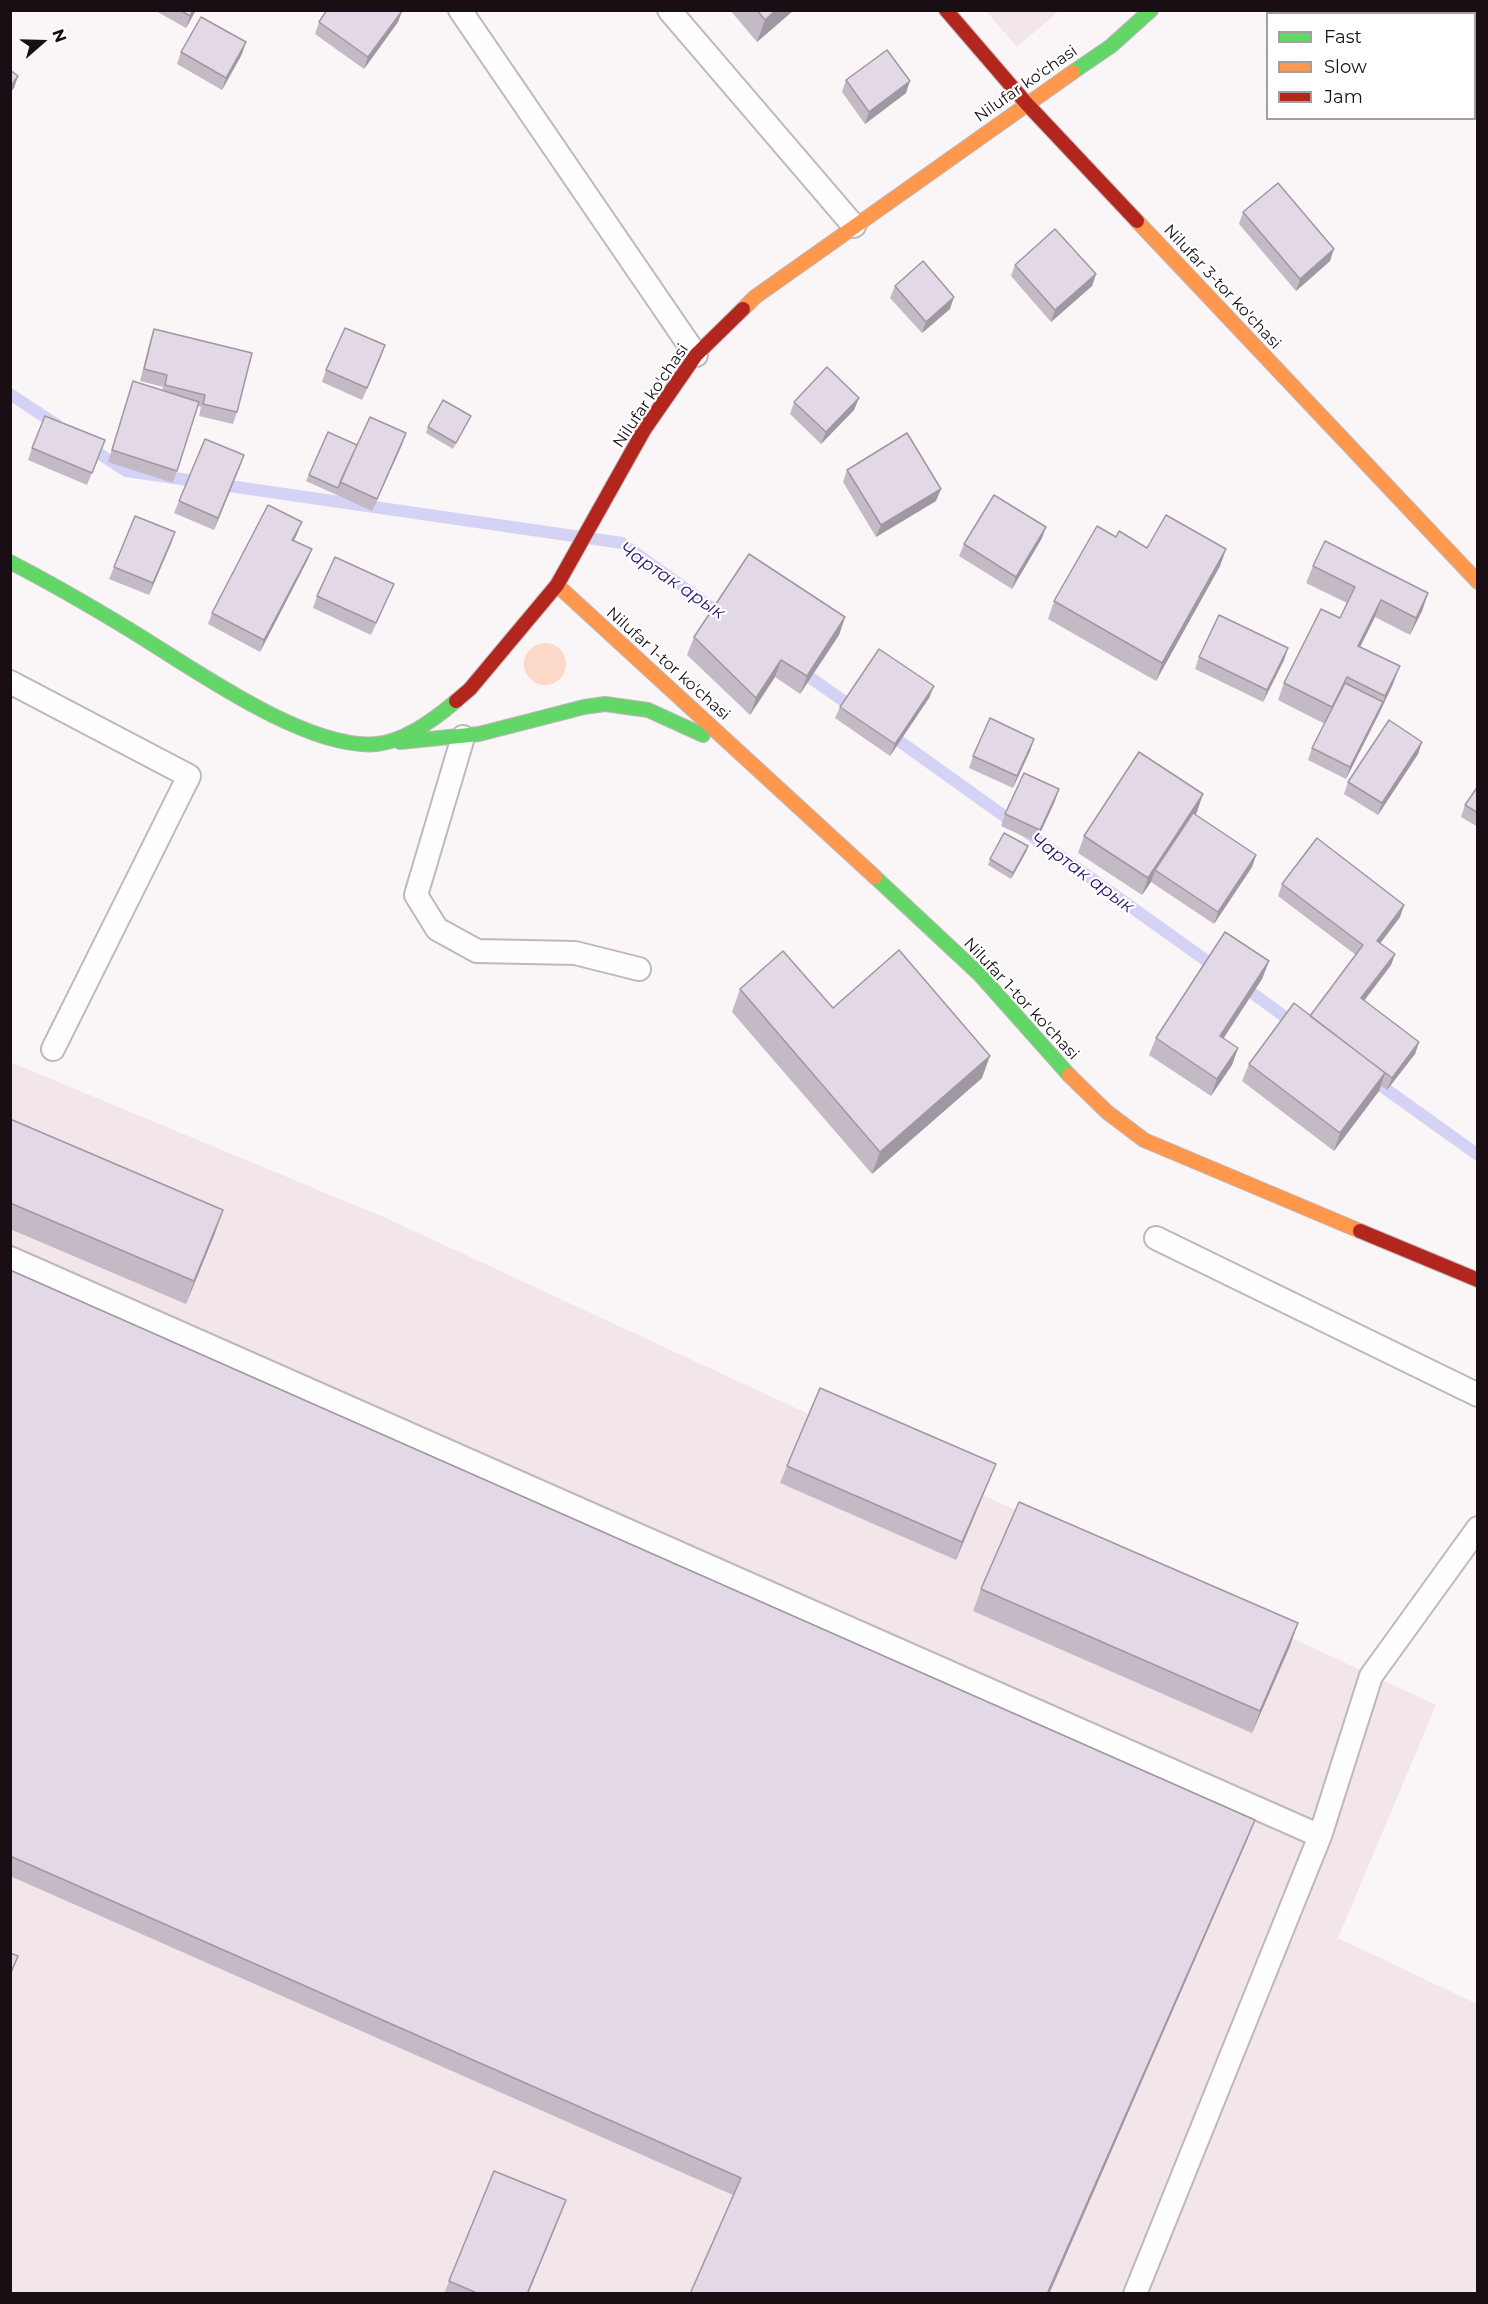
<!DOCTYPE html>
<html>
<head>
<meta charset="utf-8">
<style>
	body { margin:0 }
	#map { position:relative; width:1488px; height:2304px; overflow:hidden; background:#faf5f7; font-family:Montserrat,sans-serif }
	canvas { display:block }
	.frame { position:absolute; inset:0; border:12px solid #190e14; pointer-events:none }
	.legend { position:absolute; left:1266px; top:12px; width:210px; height:108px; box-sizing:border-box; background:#fff; border:2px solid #a39fa1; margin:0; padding:8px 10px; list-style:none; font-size:18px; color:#190e14 }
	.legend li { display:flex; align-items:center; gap:12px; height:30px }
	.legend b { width:30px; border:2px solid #a39fa1 }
	.north { position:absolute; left:12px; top:12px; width:60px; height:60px; -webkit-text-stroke:4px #fff; paint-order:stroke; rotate:70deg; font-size:16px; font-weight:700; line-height:24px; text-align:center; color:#190e14 }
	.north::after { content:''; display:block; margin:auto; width:21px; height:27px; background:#190e14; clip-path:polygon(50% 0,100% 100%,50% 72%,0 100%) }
</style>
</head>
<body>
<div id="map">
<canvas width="1488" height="2304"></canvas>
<div class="frame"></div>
<ul class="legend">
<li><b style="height:8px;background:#63d668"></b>Fast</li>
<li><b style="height:8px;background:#ff974d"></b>Slow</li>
<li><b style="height:8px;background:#b3261e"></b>Jam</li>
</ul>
<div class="north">N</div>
</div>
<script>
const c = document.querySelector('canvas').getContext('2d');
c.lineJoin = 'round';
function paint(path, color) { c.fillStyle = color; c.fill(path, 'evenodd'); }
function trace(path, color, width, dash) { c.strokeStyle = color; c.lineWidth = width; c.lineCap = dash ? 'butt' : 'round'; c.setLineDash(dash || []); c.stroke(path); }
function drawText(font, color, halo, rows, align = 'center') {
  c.font = font + ' Montserrat,sans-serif'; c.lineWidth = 4.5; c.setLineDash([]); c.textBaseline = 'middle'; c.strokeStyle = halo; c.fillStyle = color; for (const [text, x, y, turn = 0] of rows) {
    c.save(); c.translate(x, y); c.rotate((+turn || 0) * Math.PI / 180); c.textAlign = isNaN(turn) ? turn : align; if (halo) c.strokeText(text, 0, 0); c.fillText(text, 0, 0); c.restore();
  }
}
const built = new Path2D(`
	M986,11H1059L1017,47Z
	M10,1062L388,1219L1436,1705L1338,1938L1477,2004V2293H11Z`);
const green = new Path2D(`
	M524 664a21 21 0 1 1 42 0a21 21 0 1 1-42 0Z`);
const stream = new Path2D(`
	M10,394L57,425
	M86,445L126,471L622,543L725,617
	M798,669L855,709
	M888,733L1218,969
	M1240,984L1296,1025
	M1369,1077L1478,1155`);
const lane = new Path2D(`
	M460,10L696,355
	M669,10L854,226
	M10,682L189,776L53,1049
	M463,737L416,895L437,929L477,951L575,953L639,969
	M1156,1238L1478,1395
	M10,1258L1320,1836
	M1135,2294L1320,1836L1371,1676L1478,1528`);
const fast = new Path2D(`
	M1073,72L1111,46L1151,10
	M10,562C49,582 87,604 125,627C187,664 305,751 377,744C406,741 435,719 456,701
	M400,742L479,734L584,707L605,704L648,710L703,735
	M875,877L980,975L1069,1075`);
const slow = new Path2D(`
	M1137,221L1478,582
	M743,309L755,297L1073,72
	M557,585L875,877
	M1069,1075L1107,1112L1144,1140L1360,1231`);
const jam = new Path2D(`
	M946,10L1026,103L1137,221
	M456,701L470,689L557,585L644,430L696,355L743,309
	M1360,1231L1478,1280`);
const wall = new Path2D(`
	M154,10H196L186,28Z
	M730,10H794L757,42Z
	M1372,10H1467L1463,14H1374Z
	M402,11L398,22L364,69L315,34L319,22Z
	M181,52L242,54L222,90L177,64Z
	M846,80L906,93L865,124L842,92Z
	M1243,212L1330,261L1296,291L1239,224Z
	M1015,265L1096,274L1092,286L1051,322L1011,276Z
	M895,286L950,309L922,333L890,298Z
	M154,329L237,412L233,424L199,416L201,407L198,406L173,483L108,462L133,381L162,390L163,387L140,381L150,341Z
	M385,345L362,400L322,382L326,370Z
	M859,398L854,410L821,444L790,414L794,402Z
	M468,422L453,449L426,433L428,427Z
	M406,433L372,511L306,481L309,475L357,445Z
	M105,440L87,485L28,460L32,448Z
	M244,455L214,530L174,513L179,501Z
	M847,470L936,501L876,537L843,482Z
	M175,532L149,595L109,579L114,567Z
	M297,534L294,540L312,549L307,561L260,652L208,624L212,613Z
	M1116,537L1147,548L1226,549L1220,566L1156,681L1048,619L1054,601Z
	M1042,538L1012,589L959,556L964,544Z
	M1313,566L1428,593L1422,611L1410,635L1375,617L1360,647L1393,684L1346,779L1308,760L1312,748L1325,724L1278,700L1284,683L1340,618L1347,603L1306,583Z
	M394,584L389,595L371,635L313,608L317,596Z
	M845,617L839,635L800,694L775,677L750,715L687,655L694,637Z
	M1288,648L1284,660L1263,702L1195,669L1199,657Z
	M934,686L929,698L890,756L835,718L840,707Z
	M1034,739L1030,751L1013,788L969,768L973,756Z
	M1422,742L1418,754L1378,815L1344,794L1348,782Z
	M1478,786V827L1461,817L1465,805Z
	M1203,794L1195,814L1256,855L1252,867L1214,924L1151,882L1142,895L1078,853L1084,836Z
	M1055,801L1036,842L1001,826L1005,814Z
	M1028,846L1026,852L1011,879L988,865L990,859Z
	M1282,884L1404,905L1400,917L1380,943L1395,954L1391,965L1364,1001L1419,1042L1415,1054L1387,1090L1381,1086L1379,1091L1334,1151L1242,1081L1249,1064L1310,1016L1356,955L1278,896Z
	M1269,961L1262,979L1223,1038L1238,1048L1232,1065L1211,1096L1149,1055L1156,1038Z
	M740,989L833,1008L982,1078L872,1174L732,1012Z
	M10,1119L215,1233L186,1304L10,1229Z
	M10,1270L1248,1838L1049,2294H690L733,2195L10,1876Z
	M996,1464L989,1481L956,1560L780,1483L787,1466Z
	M981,1589L1290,1646L1252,1733L973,1611Z
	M559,2218L528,2294H444L449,2281Z`);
const shadedWall = new Path2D(`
	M193,10H196L186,28L190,16Z
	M776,10H794L757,42L765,20Z
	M1397,10H1407L1406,14H1394Z
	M1454,10H1467L1463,14H1450Z
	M402,11L398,22L364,69L368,57Z
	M246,42L242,54L222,90L226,78Z
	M18,76L14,88L10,93V87Z
	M910,81L906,93L865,124L869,112Z
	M1334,249L1330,261L1296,291L1300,279Z
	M1096,274L1092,286L1051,322L1055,310Z
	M954,297L950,309L922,333L926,322Z
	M385,345L381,357L362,400L367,388Z
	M859,398L854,410L821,444L826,432Z
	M406,433L402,445L372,511L377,499Z
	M244,455L240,467L214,530L218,518Z
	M941,489L936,501L876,537L881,525Z
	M302,522L297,534L288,552L292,540Z
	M1046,527L1042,538L1012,589L1016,577Z
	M175,532L171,544L149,595L153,583Z
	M312,549L307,561L260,652L264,640Z
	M1226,549L1220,566L1156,681L1162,663Z
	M1428,593L1422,611L1410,635L1416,618Z
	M1381,600L1375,617L1352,663L1358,646Z
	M845,617L839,635L800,694L807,676Z
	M1288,648L1284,660L1263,702L1267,690Z
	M781,660L775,677L750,715L756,698Z
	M1400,666L1393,684L1379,714L1385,696Z
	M934,686L929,698L890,756L895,744Z
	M1383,702L1379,714L1346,779L1350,767Z
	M1034,739L1030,751L1013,788L1017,776Z
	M1422,742L1418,754L1378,815L1382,803Z
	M1059,789L1055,801L1036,842L1040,830Z
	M1203,794L1197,812L1157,872L1155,870L1151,882L1142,895L1148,878Z
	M1028,846L1026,852L1011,879L1013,873Z
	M1256,855L1252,867L1214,924L1218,912Z
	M1404,905L1400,917L1373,953L1377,941Z
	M1395,954L1391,965L1357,1010L1361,998Z
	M1269,961L1262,979L1214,1053L1220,1036Z
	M1419,1042L1415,1054L1387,1090L1392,1078Z
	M1238,1048L1232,1065L1211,1096L1217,1079Z
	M990,1056L982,1078L872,1174L880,1152Z
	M1385,1073L1379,1091L1334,1151L1340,1133Z
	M223,1210L215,1233L186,1304L194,1281Z
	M996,1464L989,1481L956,1560L962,1542Z
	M1298,1623L1290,1646L1252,1733L1260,1711Z
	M1255,1820L1248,1838L1049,2294H1047Z
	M566,2200L559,2218L528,2294H527Z`);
const building = new Path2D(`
	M180,10H193L190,16Z
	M327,10H402V11L368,57L319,22Z
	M757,10H776L765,20Z
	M1425,10H1454L1450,14H1428Z
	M201,17L246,42L226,78L181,52Z
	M887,50L910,81L869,112L846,80Z
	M10,70L18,76L10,87Z
	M1278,183L1334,249L1300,279L1243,212Z
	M1055,229L1096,274L1055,310L1015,265Z
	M923,261L954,297L926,322L895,286Z
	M345,328L385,345L367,388L326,370Z
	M154,329L252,353L237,412L203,404L205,395L165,385L167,375L144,369Z
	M827,367L859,398L826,432L794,402Z
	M133,381L199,402L177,471L112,450Z
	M443,400L471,416L456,443L428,427Z
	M45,416L105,440L92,473L32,448Z
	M370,417L406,433L377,499L340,482Z
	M328,432L357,445L338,488L309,475Z
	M907,433L941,489L881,525L847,470Z
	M205,439L244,455L218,518L179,501Z
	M994,495L1046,527L1016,577L964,544Z
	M268,505L302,522L292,540L312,549L264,640L212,613Z
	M1166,515L1226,549L1162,663L1054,601L1097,526L1116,537L1119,531L1147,548Z
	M135,516L175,532L153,583L114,567Z
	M1325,541L1428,593L1416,618L1381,600L1358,646L1400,666L1385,696L1347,677L1332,707L1284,683L1321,609L1340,618L1355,587L1313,566Z
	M749,554L845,617L807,676L781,660L756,698L694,637Z
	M335,557L394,584L376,623L317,596Z
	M1219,615L1288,648L1267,690L1199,657Z
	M879,649L934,686L895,744L840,707Z
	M1345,683L1383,702L1350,767L1312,748Z
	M990,718L1034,739L1017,776L973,756Z
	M1389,720L1422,742L1382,803L1348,782Z
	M1139,752L1203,794L1148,878L1084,836Z
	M1024,773L1059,789L1040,830L1005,814Z
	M1478,786V813L1465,805Z
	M1193,813L1256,855L1218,912L1155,870Z
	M1004,833L1028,846L1013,873L990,859Z
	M1317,838L1404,905L1377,941L1395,954L1361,998L1419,1042L1392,1078L1310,1016L1363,945L1282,884Z
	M1225,932L1269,961L1220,1036L1238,1048L1217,1079L1156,1038Z
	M899,950L990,1056L880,1152L740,989L783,951L833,1008Z
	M1294,1003L1385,1073L1340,1133L1249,1064Z
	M10,1119L223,1210L194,1281L10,1203Z
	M10,1270L1255,1820L1047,2294H690L741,2178L10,1856Z
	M820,1388L996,1464L962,1542L787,1466Z
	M1019,1502L1298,1623L1260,1711L981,1589Z
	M10,1953L18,1956L10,1975Z
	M494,2171L566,2200L527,2294H479L449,2281Z`);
const streetNames = [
	["Nilufar ko'chasi",1026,84,-35],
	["Nilufar 3-tor ko'chasi",1222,287,47],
	["Nilufar ko'chasi",651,396,-56],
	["Nilufar 1-tor ko'chasi",668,664,42],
	["Nilufar 1-tor ko'chasi",1021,999,47]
];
const waterNames = [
	["Чартак арык",672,581,34],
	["Чартак арык",1082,873,36]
];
paint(built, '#f2e6eb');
paint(green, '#fcd8c9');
trace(stream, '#d5d3f5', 12);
trace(lane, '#bfb7bb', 26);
trace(fast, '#bfb7bb', 16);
trace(slow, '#bfb7bb', 16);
trace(jam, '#bfb7bb', 16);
trace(lane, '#fefefe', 22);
trace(fast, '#63d668', 14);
trace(slow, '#ff974d', 14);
trace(jam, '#b3261e', 14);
paint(wall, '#c3bac6');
paint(shadedWall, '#9f97a1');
paint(building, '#e3d8e6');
trace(building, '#9f97a1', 1.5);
drawText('16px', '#190e14', '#fff', streetNames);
drawText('italic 18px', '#2b166e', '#fff', waterNames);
</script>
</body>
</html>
